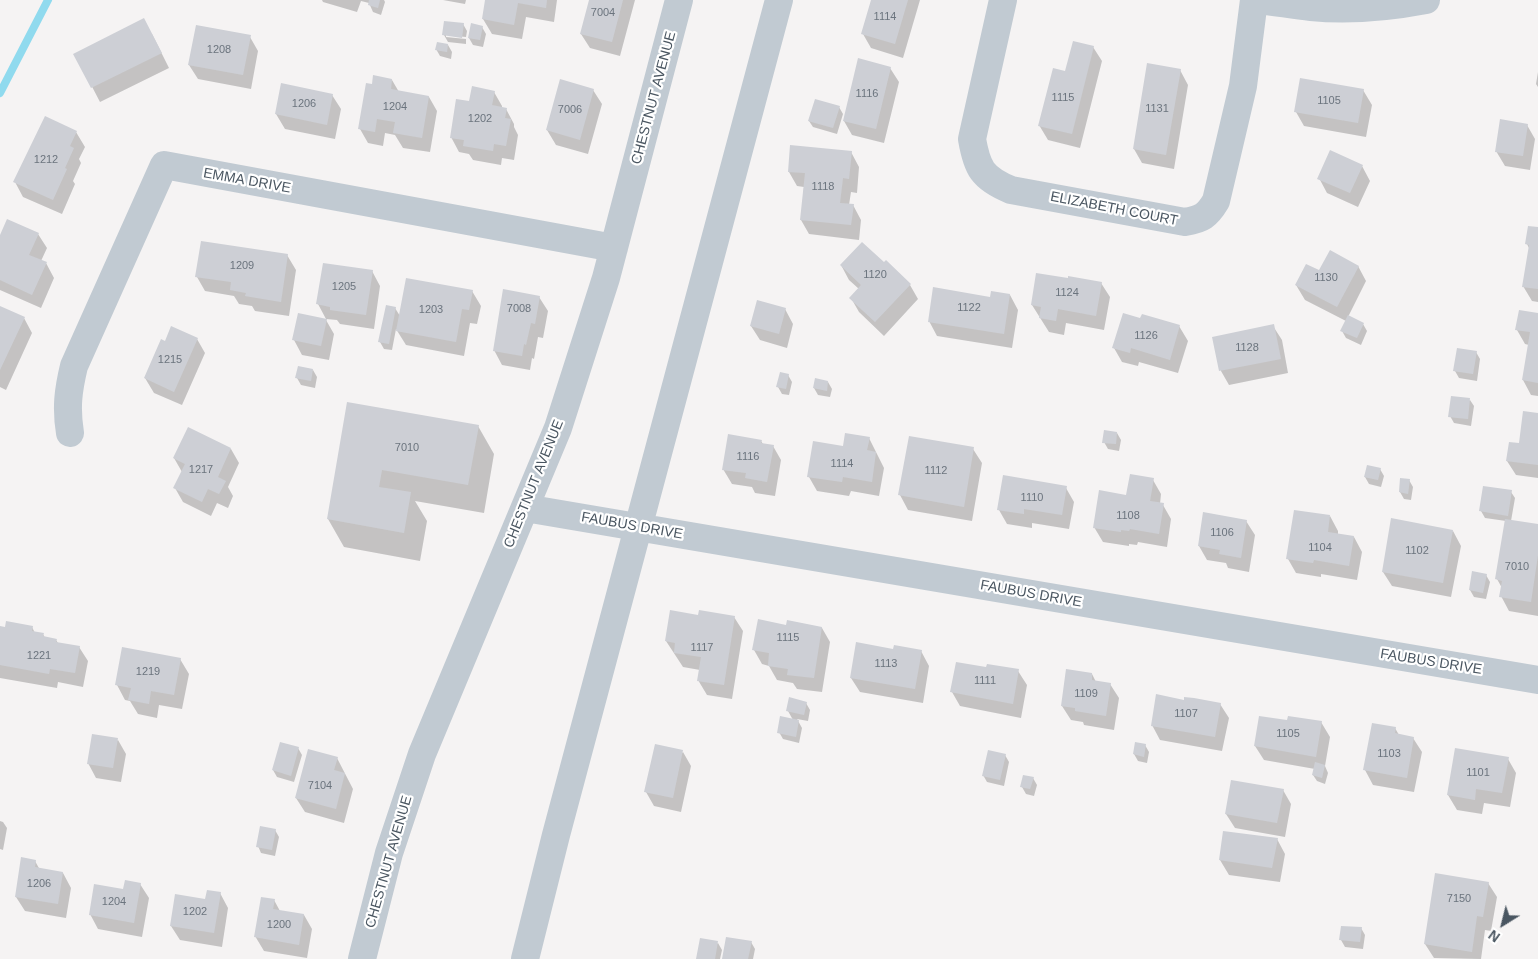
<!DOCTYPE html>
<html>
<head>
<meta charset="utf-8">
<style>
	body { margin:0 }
	#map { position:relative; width:1538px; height:959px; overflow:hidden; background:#f5f3f3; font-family:Helvetica,sans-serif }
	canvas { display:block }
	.north { position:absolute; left:1478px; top:899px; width:50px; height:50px; -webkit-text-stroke:4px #fff; paint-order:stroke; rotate:216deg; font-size:14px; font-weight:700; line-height:20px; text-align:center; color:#4a5661 }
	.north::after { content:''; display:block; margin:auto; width:18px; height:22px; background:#4a5661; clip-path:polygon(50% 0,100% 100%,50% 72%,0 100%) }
</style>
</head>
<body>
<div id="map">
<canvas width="1538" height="959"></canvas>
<div class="north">N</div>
</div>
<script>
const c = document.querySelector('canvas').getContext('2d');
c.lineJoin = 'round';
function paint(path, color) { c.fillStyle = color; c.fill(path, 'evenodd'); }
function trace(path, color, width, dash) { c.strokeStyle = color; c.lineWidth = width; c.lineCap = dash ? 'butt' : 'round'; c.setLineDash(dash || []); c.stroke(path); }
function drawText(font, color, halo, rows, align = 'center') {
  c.font = font + ' Helvetica,sans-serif'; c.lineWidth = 4.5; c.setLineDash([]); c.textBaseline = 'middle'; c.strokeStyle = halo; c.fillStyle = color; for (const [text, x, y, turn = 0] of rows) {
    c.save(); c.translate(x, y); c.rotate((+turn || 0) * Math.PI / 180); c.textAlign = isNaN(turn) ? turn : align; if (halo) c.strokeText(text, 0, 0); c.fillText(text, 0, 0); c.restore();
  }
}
const shadow = new Path2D(`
	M322,0H384L385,2L381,15L373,12L369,3L361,1L357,12L323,2Z
	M443,0H466L465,4Z
	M487,0H557L554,22L526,17L522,39L492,34L483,19Z
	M590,0H635L620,56L590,48L581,34Z
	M872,0H920L903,58L871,48L863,34Z
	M463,24L467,31L466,37L446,35V37L466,39V44L448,42L444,35Z
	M482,27L486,34L483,47L473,45L469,38Z
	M152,34L169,68L100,102L75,54Z
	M250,37L258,51L251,89L198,79L189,65Z
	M448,45L452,52L451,59L440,56L436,49Z
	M1093,47L1102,61L1080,148L1048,140L1039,125L1066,73Z
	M890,68L899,82L884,143L852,135L844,121Z
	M1180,70L1188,85L1174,169L1142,163L1134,149Z
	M1538,72V87L1536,84Z
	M392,80L399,92L429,97L437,111L430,152L403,148L395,135L385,133L383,146L368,143L360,129L373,85Z
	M593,90L602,104L588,154L556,145L547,130Z
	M1363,90L1372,105L1366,137L1304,126L1296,112Z
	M494,92L502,106V108L506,109L514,124V127L518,135L514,160L502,158L501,165L473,160L469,154L459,152L451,137L470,102Z
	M332,95L341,109L335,139L285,129L276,114Z
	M839,107L843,114L837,134L813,127L809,121Z
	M1527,125L1535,139L1530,170L1505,166L1496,151Z
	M76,132L85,147L79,159L81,163L73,181L75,184L62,214L23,197L15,182Z
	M851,152L859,167L857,193L851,192L849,205H853L861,220L859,240L809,234L801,220L804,187L797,186L789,172Z
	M1362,166L1370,181L1358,207L1327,193L1319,178Z
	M1538,229V302L1532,301L1523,286L1530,250L1527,244Z
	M38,234L47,248L41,261L46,263L54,278L41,308L0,290V238Z
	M287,255L296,270L289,316L255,311L252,306L239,304L234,296L205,291L197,277Z
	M841,265L910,285L918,299L884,336L859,312L851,298L859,289L849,280Z
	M1358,266L1366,281L1348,317L1363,324L1367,331L1361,345L1346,338L1342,331L1346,321L1305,300L1296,285L1319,272Z
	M372,271L380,286L374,329L340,324L337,320L326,319L318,304Z
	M1101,283L1110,297L1104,330L1066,323L1064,335L1049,332L1032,305Z
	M472,291L481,306L477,324L470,323L464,356L406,345L396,329L392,350L384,349L380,342L395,308L400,316Z
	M1010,295L1018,310L1012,348L937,336L929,321L991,298Z
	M539,297L548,311L543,338L538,337L534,359L532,358L530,370L502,365L494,350Z
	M0,307L24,318L32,333L6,390L0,387Z
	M785,309L793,324L787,348L760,340L751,326Z
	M1538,314V396L1531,395L1523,380L1529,345L1525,344L1517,330Z
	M1141,319L1179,326L1188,341L1178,373L1139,362L1138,366L1122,362L1114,348Z
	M326,320L334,334L329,360L302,355L294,340Z
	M1273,326L1282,340L1288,373L1229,385L1221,371L1214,338Z
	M197,339L205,353L182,405L154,393L145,378L165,342Z
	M1476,352L1480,359L1477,381L1459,378L1455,371Z
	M313,370L317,377L315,388L301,385L297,378Z
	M788,375L792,382L789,395L782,394L778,387Z
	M828,382L832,389L830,397L818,395L814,388Z
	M1470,400L1474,406L1471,426L1454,423L1450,416Z
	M348,403L478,426L494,454L484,513L415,501L427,521L420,561L344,547L328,519Z
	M1538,414V478L1516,475L1507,461L1520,445Z
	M1117,433L1121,440L1119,451L1108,449L1104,442Z
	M869,438L884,468L879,496L851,491L849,496L817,491L809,477L844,447Z
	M761,441L763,444L773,446L781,460L775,496L755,493L752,487L732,484L723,469Z
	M231,449L239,463L228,487L233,496L228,508L217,503L211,516L183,502L175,488L182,472L174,458Z
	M973,449L982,463L972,521L908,510L900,495Z
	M1380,469L1384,476L1381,487L1369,484L1365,477Z
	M1153,480L1161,494L1160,504L1163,505L1171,519L1167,547L1138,542L1137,545L1129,544V546L1103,542L1094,527L1127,496Z
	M1409,480L1413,487L1411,500L1404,499L1400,492Z
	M1066,488L1074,502L1069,529L1032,523V528L1007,524L999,510Z
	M1511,492L1515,498L1511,521L1538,525V616L1509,611L1501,596L1502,588L1497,579L1506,521L1485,518L1481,511Z
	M1330,516L1338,531V535L1354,537L1362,552L1357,580L1321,574V577L1296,573L1288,559Z
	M1246,521L1255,535L1249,572L1228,568L1226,563L1207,560L1199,546Z
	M1453,531L1461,546L1451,597L1392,586L1383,572Z
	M1486,575L1490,582L1486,599L1474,597L1470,590Z
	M699,616L734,617L743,631L732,699L707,695L698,680L700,670L683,667L666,641Z
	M787,626L822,628L830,642L822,692L797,689L793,683L777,680L769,666L762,664L754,650Z
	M0,627H32L35,633L43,634L45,638L56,640L58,643L79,647L88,661L83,687L58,682L57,688L0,678Z
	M894,650L921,651L929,666L923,703L860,692L851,678Z
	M180,659L189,674L182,709L159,705L157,718L138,714L130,701L125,700L117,685Z
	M987,669L1018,671L1027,685L1021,718L960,706L952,692Z
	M1092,674L1096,682L1110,684L1119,698L1114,730L1084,725L1083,722L1071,720L1062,706Z
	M1185,701L1220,704L1229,718L1222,751L1160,740L1152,725Z
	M806,703L810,710L808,721L797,719L802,728L799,743L783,739L779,732L793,720L788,711Z
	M1288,722H1321L1330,737L1325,766L1328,773L1325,784L1317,781L1313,775L1315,769L1264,760L1255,746Z
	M1395,728L1399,735L1413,738L1422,752L1414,792L1373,785L1365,770Z
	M118,740L126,754L121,782L96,778L88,763Z
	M1145,745L1149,752L1147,763L1138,761L1134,754Z
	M298,748L302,755L294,782L277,777L273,770Z
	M683,752L691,766L681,812L654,806L646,792Z
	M1005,755L1009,762L1004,786L987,782L983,775Z
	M337,758L353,789L344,823L305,812L296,798Z
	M1508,759L1516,773L1510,807L1484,803L1482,814L1457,810L1448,795Z
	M1033,778L1037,785L1034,796L1026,794L1022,787Z
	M1283,790L1291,804L1285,837L1235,828L1226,814Z
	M0,821L3,822L7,828L3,850L0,849Z
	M275,830L279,837L275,856L261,853L258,846Z
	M1224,832L1277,839L1285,854L1280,882L1229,875L1220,860Z
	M35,861L40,870L63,873L71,888L66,918L25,911L16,897Z
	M1488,883L1497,897L1491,931L1485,930L1481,959L1434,958L1425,944Z
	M140,884L149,898L142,937L98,929L90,914L124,890Z
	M220,893L228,908L222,947L180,940L171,926L206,900Z
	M274,900L280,911L304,915L312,929L307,958L264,951L255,936Z
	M1361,928L1365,935L1363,949L1345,947L1341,940Z
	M751,942L755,949L753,959H723Z
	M718,943L722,950L720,959H697Z`);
const stream = new Path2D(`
	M0,93L48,0`);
const building = new Path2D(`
	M369,0H380L378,8L368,5Z
	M485,0H547L546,8L518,3L514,25L482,19Z
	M589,0H623L612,42L580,34Z
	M871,0H908L895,44L861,34Z
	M144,18L162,53L91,88L73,54Z
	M444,21L464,23L462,38L442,35Z
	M471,23L483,26L480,40L468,38Z
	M196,25L251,35L243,75L188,65Z
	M1073,41L1094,46L1072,134L1038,126L1053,68L1065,71Z
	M437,42L448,44L447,52L435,50Z
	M858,58L891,67L876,129L843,121Z
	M1147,63L1181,69L1166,155L1133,149Z
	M373,75L392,79L391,89L429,96L422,138L393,133L395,122L377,119L375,132L358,129L366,83L372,84Z
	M1300,78L1364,89L1358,123L1294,112Z
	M560,79L594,89L580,140L546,130Z
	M281,83L333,94L327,125L275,114Z
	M472,86L495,91L492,105L507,108L505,118L511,119L506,146L494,144L493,151L463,146L464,140L450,138L456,99L469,101Z
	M815,99L840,106L833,128L808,121Z
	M45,116L77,131L70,146L74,148L65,168L67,169L53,200L13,182Z
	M1500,119L1528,124L1523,156L1495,152Z
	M790,145L852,151L849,179L843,178L840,203L854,204L851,225L800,220L805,173L788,172Z
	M1330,150L1363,165L1350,193L1317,179Z
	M7,219L39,233L29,255L47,262L32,295L0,280V235Z
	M1528,226L1538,227V289L1522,287L1529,245L1525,244Z
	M201,241L288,254L281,302L245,296L246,293L230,290L231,282L195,277Z
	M862,242L884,262L886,260L911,284L875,322L849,298L861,285L840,265Z
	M1330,250L1359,266L1337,307L1295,285L1306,264L1319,270Z
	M323,263L373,270L366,315L330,310V307L316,304Z
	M1036,273L1068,278V276L1102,282L1096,316L1058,309L1056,321L1039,318L1041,307L1031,305Z
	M406,278L473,290L469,310L462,309L456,342L396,331Z
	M933,287L990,297L991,291L1010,294L1004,334L928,322Z
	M503,289L540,296L535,324L531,323L526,345L524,344L522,356L493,351Z
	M757,300L786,308L779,334L750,326Z
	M386,305L396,307L389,344L378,342Z
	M0,306L25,317L0,370Z
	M1519,310L1538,313V383L1522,380L1530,332L1515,330Z
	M298,313L327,319L321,346L292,340Z
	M1123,313L1140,318L1142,314L1180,325L1170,360L1131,348L1130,353L1112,348Z
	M1348,315L1364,323L1357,338L1340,331Z
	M1274,324L1281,359L1219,371L1212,337Z
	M171,326L198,338L174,392L144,378L161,339L165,341Z
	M1457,348L1477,351L1473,374L1453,371Z
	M298,366L313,369L311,381L295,378Z
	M780,372L789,374L786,389L776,387Z
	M815,378L828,381L827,391L813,388Z
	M1451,396L1470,398L1468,419L1448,417Z
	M347,402L479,425L468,485L382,470L379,487L411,492L404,533L327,519Z
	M1523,411L1538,413V465L1506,461L1509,442L1519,443Z
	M188,427L231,448L218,477L226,481L219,494L208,489L202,502L173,488L185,464L173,458Z
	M1104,430L1117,432L1116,444L1102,443Z
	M845,433L870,437L867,450L876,452L872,482L843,477L842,482L807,477L813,441L843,446Z
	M728,434L762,440L761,443L774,445L767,482L745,478L746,473L722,470Z
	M909,436L974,447L964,507L898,495Z
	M1367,465L1381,468L1378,480L1364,477Z
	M1130,474L1154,478L1150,501L1164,503L1159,534L1130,529L1129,531L1121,530V532L1093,528L1099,490L1126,495Z
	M1003,475L1067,486L1062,515L1024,509V514L997,510Z
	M1400,478L1410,479L1408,494L1399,492Z
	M1483,486L1512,490L1508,516L1479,511Z
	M1294,510L1330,515L1328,532L1354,536L1349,566L1314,560L1313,563L1286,559Z
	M1203,512L1247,520L1241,558L1219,554L1220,550L1198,546Z
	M1391,518L1453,530L1443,583L1382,572Z
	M1505,519L1538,524V555L1531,602L1499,597L1502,581L1495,579Z
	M1472,571L1487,574L1483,593L1469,590Z
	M670,610L698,615L699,610L735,616L724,685L697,681L701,657L674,653L675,643L665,641Z
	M758,619L786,625L787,620L822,627L814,678L787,675L788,669L768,666L769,653L752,650Z
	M6,621L33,626L32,631L44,633L43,636L57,639L56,642L80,646L75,673L50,669L49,674L0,665V626L5,627Z
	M856,642L893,649L894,645L922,650L915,689L850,678Z
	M122,647L181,658L174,695L151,691L149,704L128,700L131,688L115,685Z
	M956,662L986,667L987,664L1019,669L1013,704L950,692Z
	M1066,669L1092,673V680L1111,683L1106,716L1075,711V708L1061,706Z
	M1156,694L1184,700V697L1194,698L1221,703L1215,737L1151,726Z
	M789,697L807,702L804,715L786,711Z
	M780,716L799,720L796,737L777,733Z
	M1259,716L1287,720L1288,716L1322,721L1316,757L1254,746Z
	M1372,723L1396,727L1395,733L1414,737L1407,778L1363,770Z
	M92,734L118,738L113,768L87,764Z
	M280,742L299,747L291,776L272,770Z
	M1135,742L1146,744L1144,757L1133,754Z
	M655,744L683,750L673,798L644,792Z
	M1455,748L1509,757L1502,793L1476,789L1475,800L1447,795Z
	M308,749L338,757L334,770L345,773L336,809L295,798Z
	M988,750L1006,754L1000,780L982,776Z
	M1315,762L1325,765L1322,778L1312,775Z
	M1023,775L1034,777L1030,789L1020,787Z
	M1231,780L1284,789L1277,823L1225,814Z
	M260,826L276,829L272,850L256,847Z
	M1223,831L1278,838L1272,868L1219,860Z
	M21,857L36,860L35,867L63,872L58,904L15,897Z
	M1435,873L1489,882L1483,917L1477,916L1472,952L1424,944Z
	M125,880L141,883L134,923L89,915L94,884L123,889Z
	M207,890L221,892L214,933L170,926L175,894L205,899Z
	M261,897L275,899L273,909L304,914L299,945L254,937Z
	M1341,926L1362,927L1360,942L1339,940Z
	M726,937L752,941L748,959H722Z
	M700,938L718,941L715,959H696Z`);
const minor = new Path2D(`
	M1003,0L972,139C977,168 982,178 1011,190L1185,222C1202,219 1207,216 1216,201L1243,86L1254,0
	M1257,0C1275,2 1293,5 1311,7C1349,11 1389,7 1426,0
	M70,433C66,408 68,391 74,366L164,165L614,248
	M525,508L1538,680
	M362,959L389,853L422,754L558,428L606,278L679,0
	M525,959L556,835L779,0`);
const numberNames = [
	["7004",603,13],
	["1114",885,17],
	["1208",219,50],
	["1116",867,94],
	["1115",1063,98],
	["1105",1329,101],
	["1206",304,104],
	["1204",395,107],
	["1131",1157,109],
	["7006",570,110],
	["1202",480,119],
	["1212",46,160],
	["1118",823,187],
	["1209",242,266],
	["1120",875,275],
	["1130",1326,278],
	["1205",344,287],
	["1124",1067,293],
	["1122",969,308],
	["7008",519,309],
	["1203",431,310],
	["1126",1146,336],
	["1128",1247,348],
	["1215",170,360],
	["7010",407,448],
	["1116",748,457],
	["1114",842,464],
	["1217",201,470],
	["1112",936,471],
	["1110",1032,498],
	["1108",1128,516],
	["1106",1222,533],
	["1104",1320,548],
	["1102",1417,551],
	["7010",1517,567],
	["1115",788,638],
	["1117",702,648],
	["1221",39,656],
	["1113",886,664],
	["1219",148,672],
	["1111",985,681],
	["1109",1086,694],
	["1107",1186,714],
	["1105",1288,734],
	["1103",1389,754],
	["1101",1478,773],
	["7104",320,786],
	["1206",39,884],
	["7150",1459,899],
	["1204",114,902],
	["1202",195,912],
	["1200",279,925]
];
const streetNames = [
	["CHESTNUT AVENUE",654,98,-75],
	["EMMA DRIVE",247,181,10],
	["ELIZABETH COURT",1114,209,11],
	["CHESTNUT AVENUE",534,484,-68],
	["FAUBUS DRIVE",632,526,10],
	["FAUBUS DRIVE",1031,594,10],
	["FAUBUS DRIVE",1431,662,9],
	["CHESTNUT AVENUE",389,862,-74]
];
paint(shadow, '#0003');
trace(stream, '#90daee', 8);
paint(building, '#cdcfd5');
trace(minor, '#c1cad2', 28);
drawText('11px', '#6b747e', null, numberNames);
drawText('14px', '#4a5661', '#fff', streetNames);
</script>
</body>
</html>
